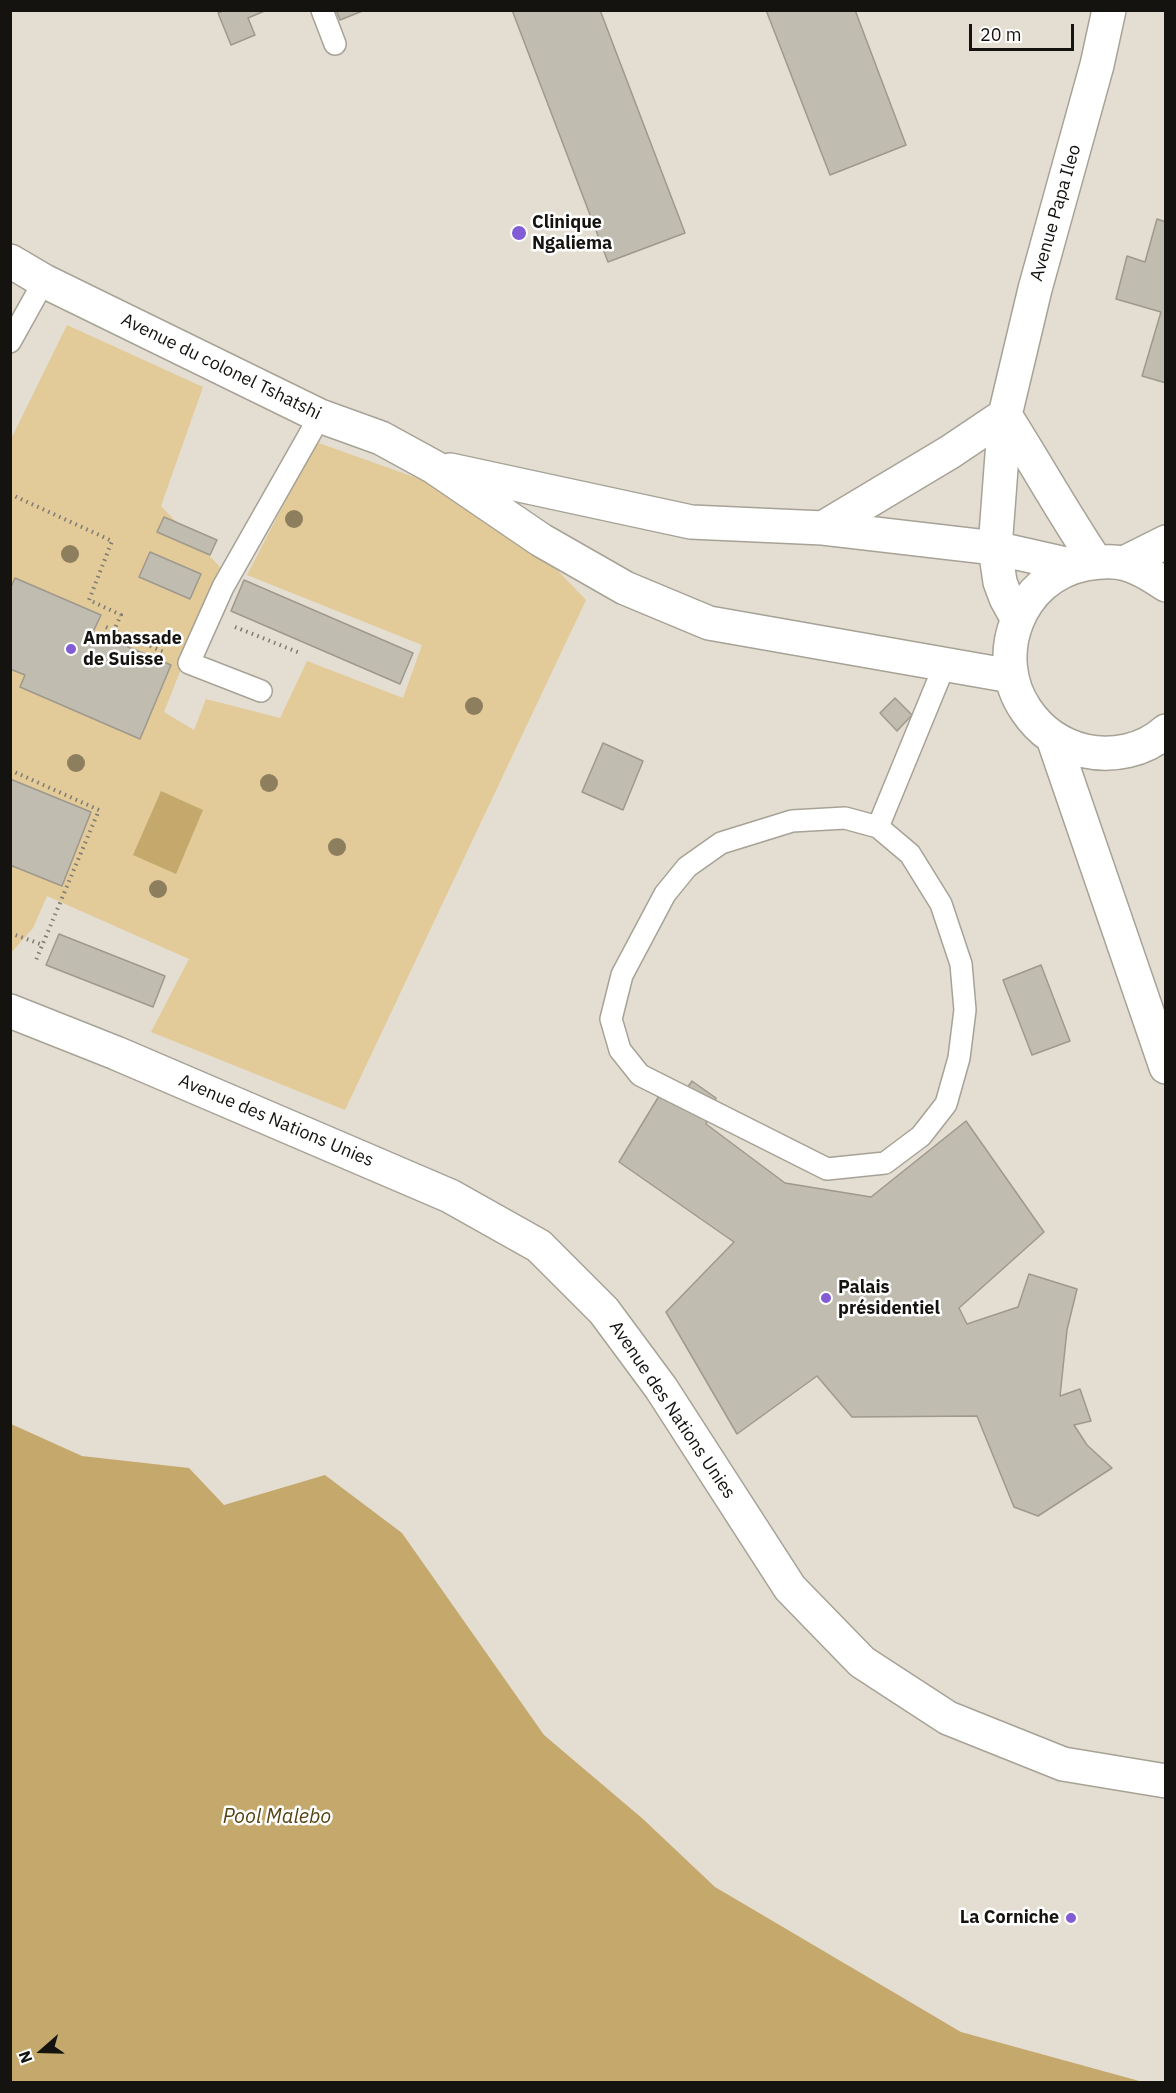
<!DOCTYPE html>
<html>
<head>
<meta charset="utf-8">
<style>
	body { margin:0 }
	#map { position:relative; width:1176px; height:2093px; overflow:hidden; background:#e4ded2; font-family:"IBM Plex Sans",sans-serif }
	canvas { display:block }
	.frame { position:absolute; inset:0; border:12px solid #15130f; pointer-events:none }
	.north { position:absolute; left:12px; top:2021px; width:60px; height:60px; -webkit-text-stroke:4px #fff; paint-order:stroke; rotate:250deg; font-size:16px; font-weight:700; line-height:24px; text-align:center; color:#15130f }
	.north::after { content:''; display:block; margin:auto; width:21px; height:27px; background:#15130f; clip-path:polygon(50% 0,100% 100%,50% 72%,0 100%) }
	.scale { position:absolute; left:969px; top:24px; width:105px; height:27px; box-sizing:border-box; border:3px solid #15130f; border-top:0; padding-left:8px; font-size:18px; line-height:21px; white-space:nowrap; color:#15130f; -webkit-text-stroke:4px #fff; paint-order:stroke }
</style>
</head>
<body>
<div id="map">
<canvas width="1176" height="2093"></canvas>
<div class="frame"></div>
<div class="north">N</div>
<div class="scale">20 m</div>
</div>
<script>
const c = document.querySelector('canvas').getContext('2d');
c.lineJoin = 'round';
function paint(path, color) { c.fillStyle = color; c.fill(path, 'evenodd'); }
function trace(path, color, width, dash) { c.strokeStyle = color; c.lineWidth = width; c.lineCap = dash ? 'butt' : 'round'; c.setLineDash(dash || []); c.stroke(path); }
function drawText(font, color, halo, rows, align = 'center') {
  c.font = font + ' "IBM Plex Sans",sans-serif'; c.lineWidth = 5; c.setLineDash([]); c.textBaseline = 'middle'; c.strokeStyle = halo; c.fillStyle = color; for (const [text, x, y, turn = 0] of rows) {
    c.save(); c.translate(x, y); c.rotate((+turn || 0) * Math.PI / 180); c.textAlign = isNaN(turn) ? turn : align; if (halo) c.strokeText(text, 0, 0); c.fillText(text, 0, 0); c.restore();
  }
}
const green = new Path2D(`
	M67,325L203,387L161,506L221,568L164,712L194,730L206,699L280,718L307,661L403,698L422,645L247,575L316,442L428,482L513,524L586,600L345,1110L151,1032L189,959L47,896L33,928L11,953L10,441Z`);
const water = new Path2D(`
	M161,791L203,810L176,874L133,855Z
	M11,1424L82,1456L189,1468L224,1505L325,1475L402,1533L544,1735L643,1819L715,1887L961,2032L1143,2082H11Z`);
const building = new Path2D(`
	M225,10H267L248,18L255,35L231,45L218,13Z
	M336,10H365L340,20Z
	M512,10H600L685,233L608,262Z
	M766,10H855L906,145L830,175Z
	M1157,219L1166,222V383L1142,376L1161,312L1116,299L1127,256L1145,262Z
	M164,517L217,540L210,555L157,532Z
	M150,552L201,574L190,599L139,577Z
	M15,578L101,615L93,632L171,665L140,739L20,687L25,675L10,669V589Z
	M244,580L413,653L400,684L231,611Z
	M895,698L912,715L897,731L880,713Z
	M603,743L643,761L623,810L582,792Z
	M10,779L91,812L62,886L10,865Z
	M59,934L165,976L153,1007L46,965Z
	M1041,965L1070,1041L1032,1055L1003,980Z
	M692,1081L716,1098L706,1124L785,1183L871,1197L966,1121L1044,1232L959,1308L967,1324L1018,1307L1029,1274L1077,1289L1067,1330L1060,1396L1080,1389L1091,1421L1074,1425L1087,1445L1112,1468L1038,1516L1014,1507L977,1416L852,1417L817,1376L737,1434L666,1312L734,1242L619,1162L659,1096L675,1105Z`);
const path = new Path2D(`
	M10,494L112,541L89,600L121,615L114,630
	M106,627L164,652
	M235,627L300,653
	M10,770L99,810L36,960
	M10,933L43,945`);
const lane = new Path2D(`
	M322,10L335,44
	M10,342L44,281
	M261,691L189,663L223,587L320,416
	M878,827L845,818L792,821L721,843L687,867L665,894L622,975L611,1019L620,1050L640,1075L827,1169L885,1163L921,1136L946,1104L959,1058L965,1010L961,964L941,904L910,854L878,827L945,664`);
const street = new Path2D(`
	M10,261L44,281L320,416L381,438L434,467L541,540L625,588L709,623L1011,676
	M1005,415C1036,464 1064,514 1096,562
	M450,470L691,522L823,528L995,548L1075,566
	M823,528L950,452L1005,415
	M1124,563L1166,542
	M1166,585C1153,576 1141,568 1126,564C1113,560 1097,562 1085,564C1019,577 989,656 1026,710C1040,731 1060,745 1085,751C1112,757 1144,751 1166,731
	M1017,618L1006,598L1000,582L995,548L1005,415L1035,289L1097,65L1109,10
	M1053,738L1166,1067
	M10,1011L116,1053L450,1196L539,1246L604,1311L661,1388L790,1588L862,1662L948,1718L1063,1764L1166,1781`);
const trees = [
	[294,519],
	[70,554],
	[474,706],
	[76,763],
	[269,783],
	[337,847],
	[158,889]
];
const markers = [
	[519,233,8,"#825bd5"],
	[71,649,6,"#825bd5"],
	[826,1298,6,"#825bd5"],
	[1071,1918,6,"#825bd5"]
];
const streetNames = [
	["Avenue Papa Ileo",1056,213,-74],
	["Avenue du colonel Tshatshi",221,367,26],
	["Avenue des Nations Unies",276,1121,23],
	["Avenue des Nations Unies",672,1410,56]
];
const poiNames = [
	["Clinique",532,223],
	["Ngaliema",532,244],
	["Ambassade",83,639],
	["de Suisse",83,660],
	["Palais",838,1288],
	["présidentiel",838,1309],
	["La Corniche",1059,1918,"right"]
];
const waterNames = [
	["Pool Malebo",277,1817]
];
paint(green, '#e2ca99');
paint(water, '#c5a86b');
paint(building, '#c1bcb0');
trace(building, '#9e988d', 1.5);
trace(lane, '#a7a296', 24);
trace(street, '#a7a296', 36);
trace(path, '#7e7a72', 4, [1.5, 4.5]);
trace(lane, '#fff', 21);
trace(street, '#fff', 33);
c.fillStyle = '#8d7f5e';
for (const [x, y] of trees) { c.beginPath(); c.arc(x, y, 9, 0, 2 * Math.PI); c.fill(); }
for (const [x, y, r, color] of markers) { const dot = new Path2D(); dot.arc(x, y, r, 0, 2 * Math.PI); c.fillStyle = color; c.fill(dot); trace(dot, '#fff', 2); }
drawText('18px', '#15130f', '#fff', streetNames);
drawText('bold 18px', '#15130f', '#fff', poiNames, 'left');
drawText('italic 20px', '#574313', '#fff', waterNames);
</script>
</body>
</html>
